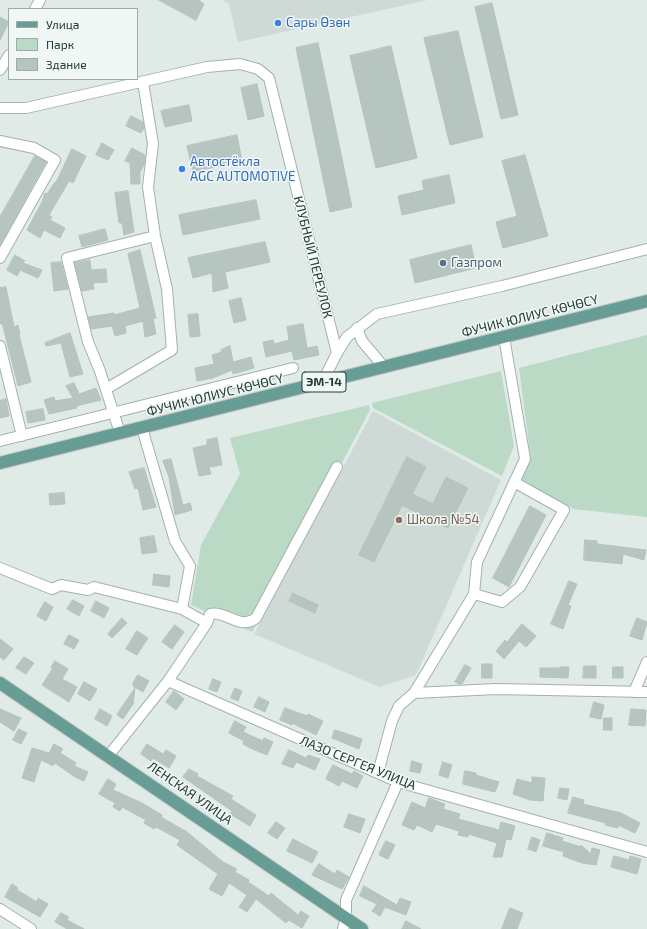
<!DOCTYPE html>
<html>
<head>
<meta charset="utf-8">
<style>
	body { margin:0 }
	#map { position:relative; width:647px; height:929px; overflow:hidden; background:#e0eae6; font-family:"Exo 2",sans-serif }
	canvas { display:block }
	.legend { position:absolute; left:8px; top:8px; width:130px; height:72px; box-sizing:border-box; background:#f0f7f4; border:1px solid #9eaba8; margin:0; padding:5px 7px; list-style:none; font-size:12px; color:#223a35 }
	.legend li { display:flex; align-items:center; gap:8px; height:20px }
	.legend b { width:20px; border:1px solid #9eaba8 }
</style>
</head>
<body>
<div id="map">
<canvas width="647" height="929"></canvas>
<ul class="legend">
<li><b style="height:5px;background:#679d94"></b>Улица</li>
<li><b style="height:11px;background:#badac5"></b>Парк</li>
<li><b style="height:11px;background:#b6c5c0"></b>Здание</li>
</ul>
</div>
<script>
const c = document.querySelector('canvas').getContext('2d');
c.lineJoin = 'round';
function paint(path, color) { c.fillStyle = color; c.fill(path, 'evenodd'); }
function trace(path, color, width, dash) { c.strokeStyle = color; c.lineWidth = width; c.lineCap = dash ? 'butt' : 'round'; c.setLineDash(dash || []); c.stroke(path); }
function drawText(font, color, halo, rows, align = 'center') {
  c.font = font + ' "Exo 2",sans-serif'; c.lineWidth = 3; c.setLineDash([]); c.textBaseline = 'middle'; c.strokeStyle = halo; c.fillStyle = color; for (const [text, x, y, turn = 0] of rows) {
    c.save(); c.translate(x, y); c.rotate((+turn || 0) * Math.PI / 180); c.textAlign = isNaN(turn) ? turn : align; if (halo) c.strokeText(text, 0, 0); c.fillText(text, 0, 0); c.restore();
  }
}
const built = new Path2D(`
	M222,0H428L238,42L229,4Z
	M373,411L501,480L416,675L380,687L254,634Z`);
const green = new Path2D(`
	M647,335V517L574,509L521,480L531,459L519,368Z
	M501,371L514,446L502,476L373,408L372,403Z
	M369,405L370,410L252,632L191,605L201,545L240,474L230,438Z`);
const building = new Path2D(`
	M159,0H198L204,4L196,20Z
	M492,3L518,115L501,119L475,7Z
	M0,17L9,22L0,40Z
	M458,31L483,137L450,145L424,38Z
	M318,43L352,207L330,212L296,48Z
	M391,46L417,158L376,168L350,56Z
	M257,84L264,116L248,120L241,88Z
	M189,105L192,121L165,127L161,111Z
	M131,116L143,122L144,128L141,133L126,126Z
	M237,135L242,161L193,172L187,146Z
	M102,143L114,150L108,160L96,155Z
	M132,148L145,155L144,165L140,172V184H131L130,163L125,161Z
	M72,149L86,156L73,183L69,181L49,215L52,217L50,220L65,228L60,238L44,230L40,238L27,230L42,202L45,193L47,194L55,182H56Z
	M525,155L548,236L503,248L496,222L517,216L502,161Z
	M35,156L46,162L0,245V217Z
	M449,175L455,203L402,215L398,196L424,190L422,181Z
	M128,191L134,232L124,235L122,223H119L115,193Z
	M256,200L260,219L183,235L179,215Z
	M105,229L108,240L82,247L79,236Z
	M265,242L270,262L225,272L228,288L213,292L212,273L193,278L188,258Z
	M471,245L476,268L415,283L410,260Z
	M140,250L156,318L153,319L156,334L145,337L143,321L125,326L126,333L115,336L112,326L91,329L88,317L114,313V315L140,308L128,254Z
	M15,255L25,261L23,263L42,270L38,278L20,270L17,276L7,270Z
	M90,260L91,270L106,269L107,282L93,283L94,289L82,291L75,263Z
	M61,262L68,289L54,291L51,263Z
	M6,287L14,327L18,325L20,334L19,335L31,382L18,386L2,323L0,324V288Z
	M241,298L246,320L234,323L229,301Z
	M198,314L200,336L190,337L188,315Z
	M303,324L307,348L317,346L319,355L294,360L292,351L266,357L263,342L273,340L274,344L289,340L287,327Z
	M70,333L83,374L70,377L61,343L46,346L45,343Z
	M230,346L233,362L251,357L254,368L233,374L232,370L213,378L197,381L195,368L214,364L212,355L222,352L221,350Z
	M74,383L79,394L96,388L101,400L76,406L77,408L49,414L44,400L54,397L55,401L73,398L66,386Z
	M6,399L9,416L0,418V401Z
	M43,409L45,420L28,423L26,412Z
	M217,438L222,465L209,467L211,474L199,476L193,448L207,445V440Z
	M407,457L426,467L412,494L433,504L446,477L468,488L448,528L402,505L374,562L359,555Z
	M171,459L183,505L190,503L192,510L175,515L169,477L163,461Z
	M144,468L156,507L143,510L138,488L135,489L129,472Z
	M64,493L65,504L50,505L49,494Z
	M530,506L546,515L509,587L493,578Z
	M154,536L157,552L142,554L140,538Z
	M585,540L597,541V544L646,550L644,560L623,554L622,564L584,560Z
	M154,574L170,576L169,587L153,585Z
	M569,581L577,584L568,605L571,606L563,629L551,624Z
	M293,593L318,605L315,613L289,601Z
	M73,600L84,606L79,616L67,609Z
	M96,601L109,608L104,618L91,611Z
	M45,602L53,607L46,621L37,616Z
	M122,618L127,623L112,638L108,634Z
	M637,618L647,622L642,640L630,636Z
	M522,624L536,636L526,647L519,641L504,659L496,651L505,640L507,642Z
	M175,625L184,632L172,649L162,642Z
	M137,631L148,638L137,655L126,649Z
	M69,635L79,640L74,649L64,644Z
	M0,639L13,649L4,660L0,657Z
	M24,657L34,663L26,674L16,668Z
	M55,661L68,669L62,679L77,687L69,702L42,685L53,668H51Z
	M482,664H492V678H482Z
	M465,665L471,668L462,684H459L455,682Z
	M584,666H596V678H583Z
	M560,667H569L568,678L540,677V668H560Z
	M613,667H623V678H613Z
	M138,675L149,681L143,692L133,686V683Z
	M213,679L221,682L217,692L209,689Z
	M84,682L97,689L90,701L78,694Z
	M135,688L133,704L123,719L117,715Z
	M235,688L242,691L238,701L231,698Z
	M174,691L184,699L176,710L166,702Z
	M259,697L269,702L265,712L254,707Z
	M594,702L604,705L601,719L590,717Z
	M285,708L307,716L308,714L323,721L316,735L292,723V725L280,720Z
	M0,709L21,718L14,731L0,722Z
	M100,709L112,716L107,726L95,719Z
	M631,709L646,710L645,726L629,725Z
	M604,718H612V730H604Z
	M235,721L246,727L243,732L263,741L264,738L273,742L267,755L250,748L243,744L244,741L229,733Z
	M19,729L27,733L21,744L13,740Z
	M335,730L362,739L359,749L332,738Z
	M54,744L63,749L60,753L76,763L74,766L88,772L84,781L75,777L55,763L53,766L41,760L34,782L22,778L32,748L49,753Z
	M147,744L163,754L166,750L176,756L169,768L153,758L151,761L141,754Z
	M289,750L306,758L308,755L320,759L315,770L296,762L293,768L282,764Z
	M412,761L422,764L420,773L410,771Z
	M443,762L452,765L448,778L439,775Z
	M333,765L352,774L354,771L363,776L357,788L342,781L339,786L326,779Z
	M189,769L198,774L197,776L233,796L231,799L256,815L250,826L230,814L232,811L183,777Z
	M465,771L476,773V775L499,782L495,792L463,784Z
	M532,777L545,778L543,801L530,800L513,794L517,779L532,783Z
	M108,779L116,784L113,790L142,803L162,815L161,817L187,832L223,862L237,869L235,872L249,880L248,882L269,896L271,893L298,915L301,911L309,916L302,928L289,920L286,923L256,899L247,912L239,907L247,895L229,883L222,896L209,889L218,874L177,845L180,840L156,827L154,829L144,823L146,820L122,807L120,811L113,807L115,803L99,794Z
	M560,788L569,789L567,800L558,798Z
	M573,797L584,800L583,804L621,813L640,823L635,833L618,825V828L605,825L606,823L568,813Z
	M429,798L445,804L443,809L460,814L458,819L499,830L501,822L515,826L511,840L506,839L502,857H493L497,843L469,834L468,837L458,835L459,831L436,824L432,832L417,825L414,830L402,825L412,802L425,808Z
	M349,814L365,819L360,833L344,827Z
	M276,822L285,828L277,839L268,833Z
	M547,833L563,838L562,841L581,847V845L591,854L592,848L600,850L596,865L582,863L563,856L564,852L543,846Z
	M532,837L540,840L536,852L528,849Z
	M293,839L318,852L312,863L287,851Z
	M386,841L395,845L388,859L379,855Z
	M614,856L629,860L630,856L641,859L637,874L611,867Z
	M319,864L335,874L337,870L349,877L342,889L312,875Z
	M12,884L18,888L17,890L37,902L38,898L48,904L40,917L5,897Z
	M364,886L397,905L400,898L411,902L406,915L385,907L380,916L372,911L377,904L360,896Z
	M510,908L523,913L517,929H502Z
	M61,913L69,917L67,920L84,929H67L55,922Z
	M406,921L421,929H402Z`);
const minor = new Path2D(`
	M35,9L40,0
	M0,70L9,55
	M0,108H26L207,67L240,64L258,69L269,78L337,353
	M0,141L34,148L55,160L0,258
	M357,328L362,341L384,367
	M0,346L22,436
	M322,383L337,353L347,337L377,314L502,286L647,249
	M106,389L172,350L167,289L155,236L148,187L153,144L143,82
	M142,428L175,541L190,566L182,609
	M120,433L100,371L88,342L67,258L155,236
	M0,441L293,368
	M0,568L52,589L61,585L88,590L94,587L182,609L207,623L168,681L109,755
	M474,594L502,602L520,587L564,510L514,482
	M207,623L210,614C226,610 240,631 256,618L337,467
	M168,681L398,782L647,852
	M634,692L647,662
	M414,693L474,594L477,562L525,459L504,337
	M378,773L392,721L399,706L414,693L496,689L647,692
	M0,909L31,929
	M343,929L346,918V900L398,782`);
const major = new Path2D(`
	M0,463L647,301
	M0,683L362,929`);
const markers = [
	[278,23,4,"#3f7fe0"],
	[182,169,4,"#3f7fe0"],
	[443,263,4,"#5c6f8a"],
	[399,520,4,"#8d6e63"]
];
const shields = [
	[324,382,44]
];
const shieldNames = [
	["ЭМ-14",324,382]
];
const shopNames = [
	["Сары Өзөн",286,23],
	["Автостёкла",190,162],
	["AGC AUTOMOTIVE",190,177]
];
const streetNames = [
	["КЛУБНЫЙ ПЕРЕУЛОК",313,257,76],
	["ФУЧИК ЮЛИУС КӨЧӨСҮ",530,316,-14],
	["ФУЧИК ЮЛИУС КӨЧӨСҮ",215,395,-14],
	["ЛАЗО СЕРГЕЯ УЛИЦА",358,763,22],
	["ЛЕНСКАЯ УЛИЦА",190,793,35]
];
const serviceNames = [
	["Газпром",451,263]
];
const educationNames = [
	["Школа №54",407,520]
];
paint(built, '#cfdad6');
paint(green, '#badac5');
paint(building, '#b6c5c0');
trace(building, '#b3c3be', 1);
trace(minor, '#a3b2ad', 12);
trace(major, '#bdc4c2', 14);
trace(minor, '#fff', 10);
trace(major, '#679d94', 12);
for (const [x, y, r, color] of markers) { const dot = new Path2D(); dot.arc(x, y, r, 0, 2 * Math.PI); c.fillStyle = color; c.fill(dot); trace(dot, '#f0f7f4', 1.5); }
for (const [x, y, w] of shields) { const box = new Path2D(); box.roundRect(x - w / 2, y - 10, w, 20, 3); c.fillStyle = '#f0f7f4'; c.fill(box); trace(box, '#223a35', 1); }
drawText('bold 12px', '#223a35', null, shieldNames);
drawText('13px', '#366cbe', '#f0f7f4', shopNames, 'left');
drawText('13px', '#223a35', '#f0f7f4', streetNames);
drawText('13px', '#4e5e75', '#f0f7f4', serviceNames, 'left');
drawText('13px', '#785e54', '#f0f7f4', educationNames, 'left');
</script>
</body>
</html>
